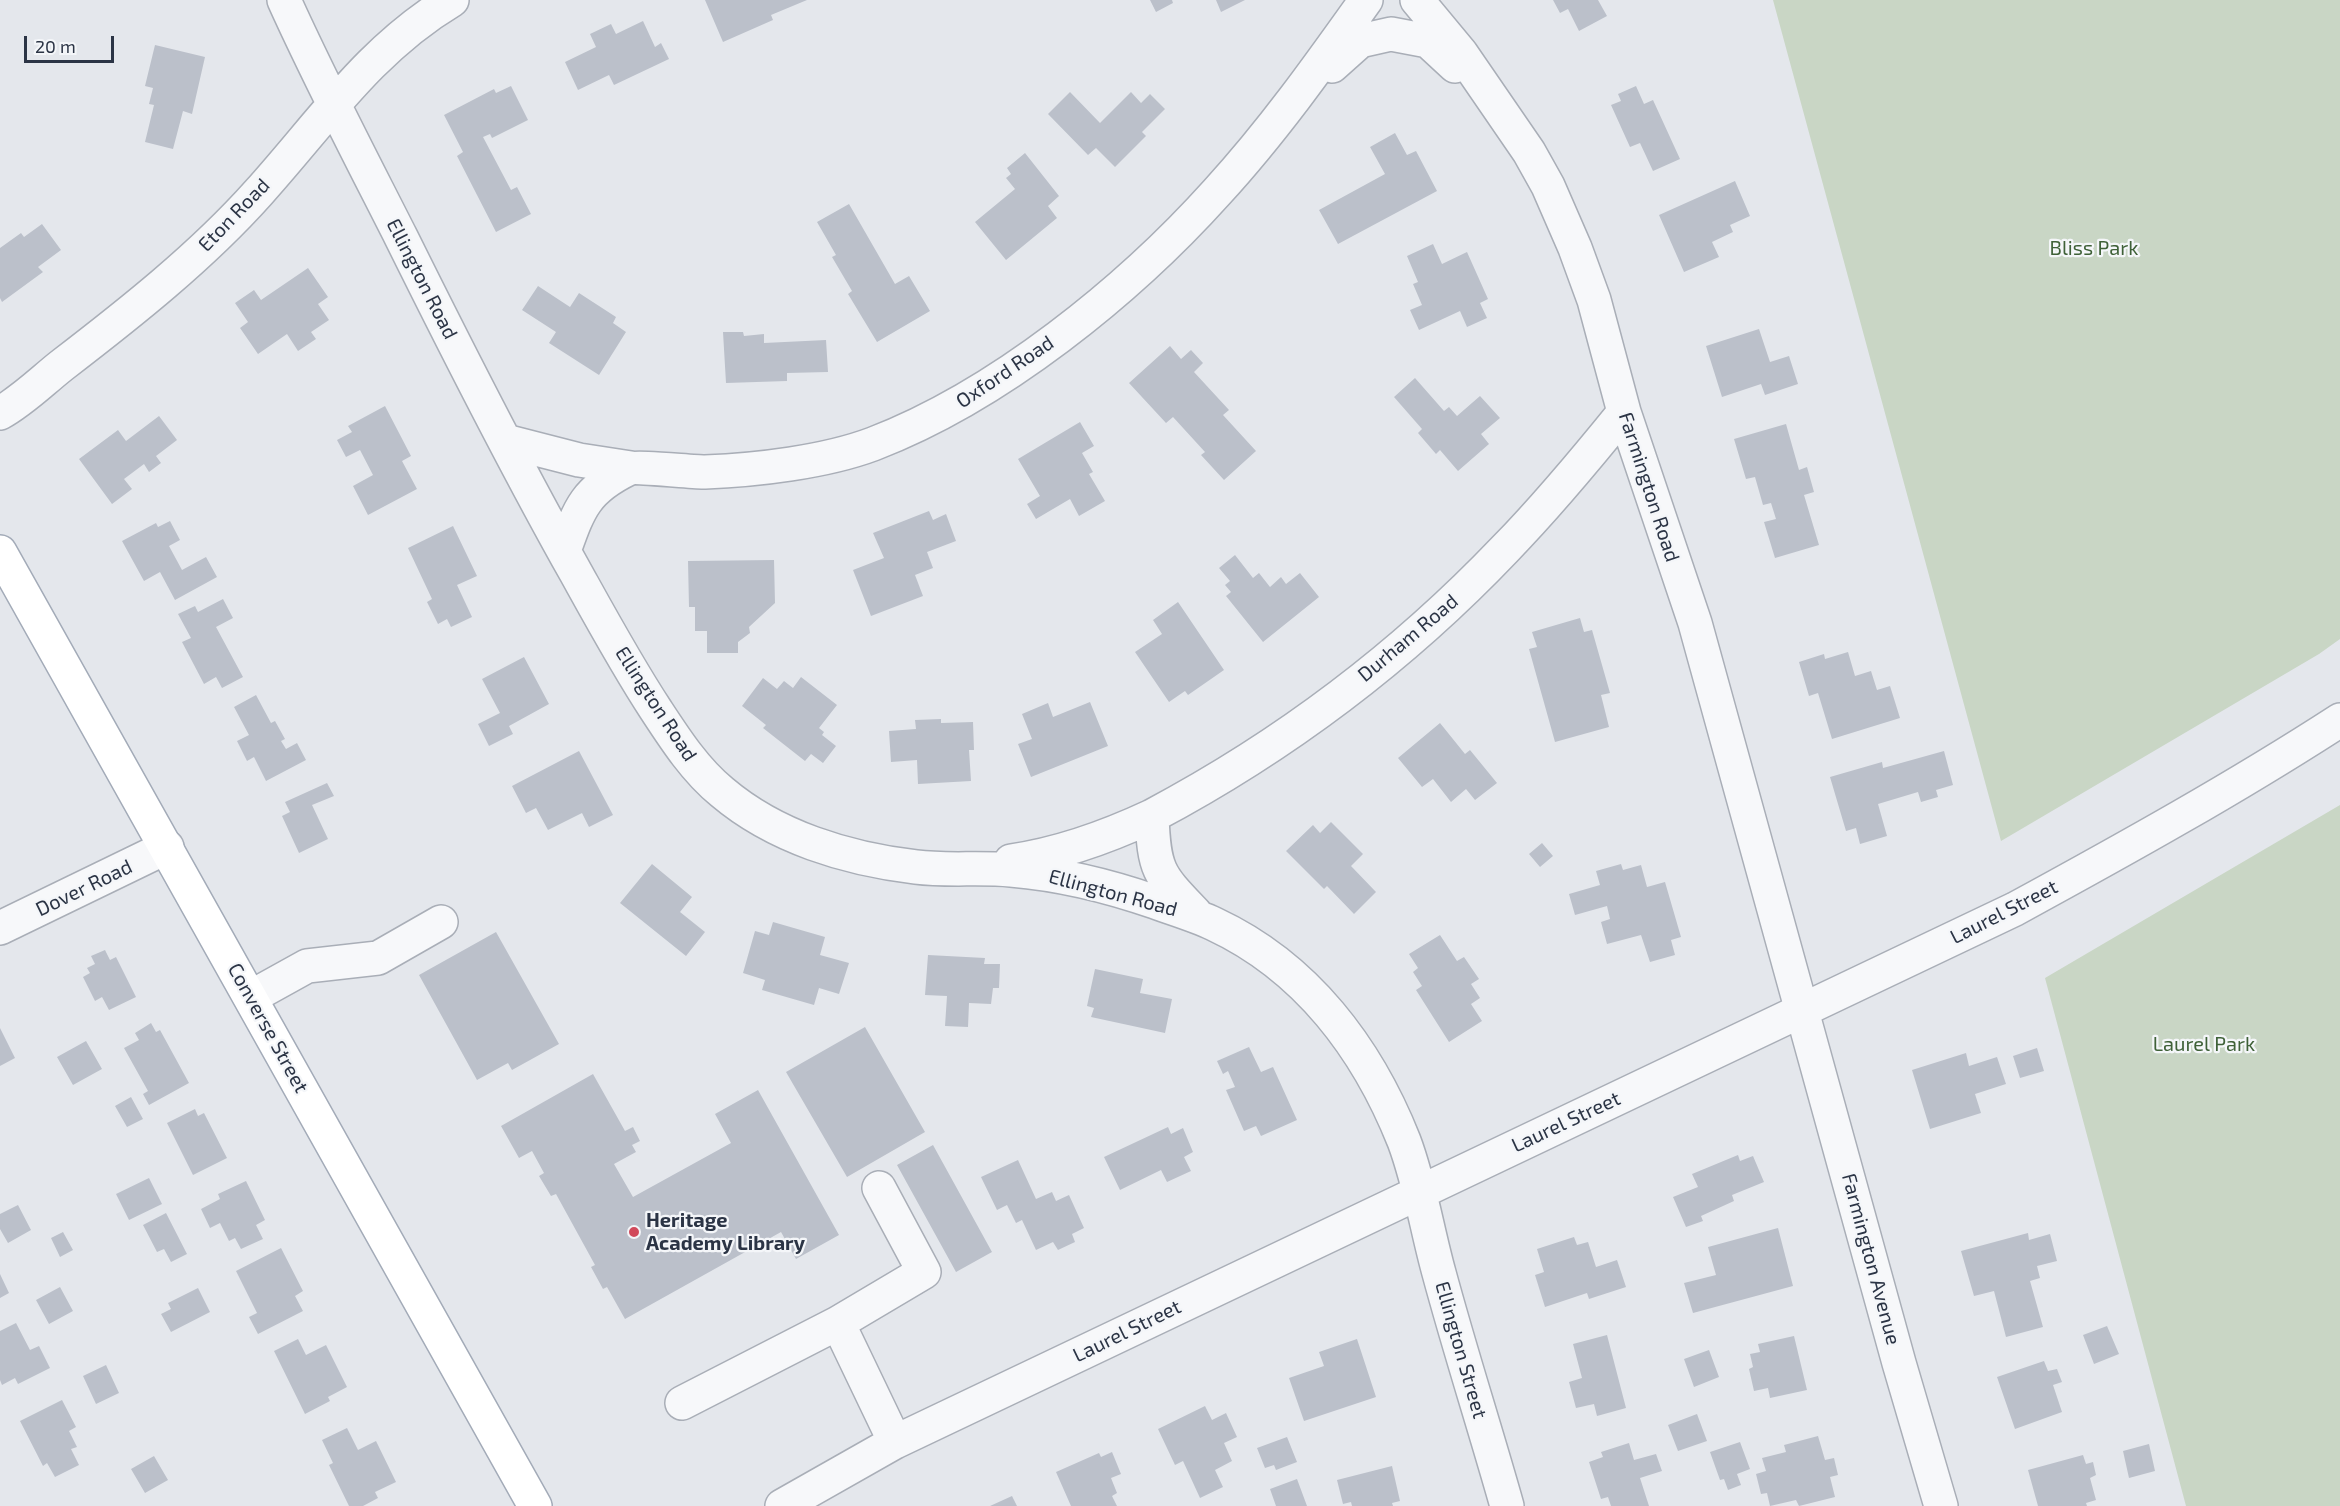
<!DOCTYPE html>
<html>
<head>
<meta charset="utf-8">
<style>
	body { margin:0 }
	#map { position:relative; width:2340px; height:1506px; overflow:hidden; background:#e4e7ec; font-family:"Exo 2",sans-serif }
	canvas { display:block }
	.scale { position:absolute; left:24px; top:36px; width:90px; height:27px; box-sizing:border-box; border:3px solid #2b3445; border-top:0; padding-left:8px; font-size:18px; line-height:21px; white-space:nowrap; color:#2b3445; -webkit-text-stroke:4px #f4f6f9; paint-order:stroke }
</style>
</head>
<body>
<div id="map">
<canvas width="2340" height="1506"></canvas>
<div class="scale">20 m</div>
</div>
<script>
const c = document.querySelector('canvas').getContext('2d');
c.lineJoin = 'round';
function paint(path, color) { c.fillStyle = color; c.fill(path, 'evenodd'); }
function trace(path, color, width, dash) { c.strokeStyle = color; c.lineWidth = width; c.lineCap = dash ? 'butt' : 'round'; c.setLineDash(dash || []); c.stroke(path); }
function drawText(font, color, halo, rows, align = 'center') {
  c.font = font + ' "Exo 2",sans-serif'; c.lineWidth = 4.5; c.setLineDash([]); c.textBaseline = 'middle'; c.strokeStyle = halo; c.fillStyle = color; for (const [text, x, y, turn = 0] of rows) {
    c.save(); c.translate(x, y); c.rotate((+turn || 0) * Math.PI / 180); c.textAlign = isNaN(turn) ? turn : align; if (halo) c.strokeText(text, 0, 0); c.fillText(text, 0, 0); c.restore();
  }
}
const green = new Path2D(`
	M1773,0H2340V639L2319,654L2001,841Z
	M2340,805V1506H2186L2045,978Z`);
const building = new Path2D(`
	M705,0H807L771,15L773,20L723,42Z
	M1150,0H1172L1173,3L1156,12Z
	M1216,0H1245L1221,12Z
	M1553,0H1598L1607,16L1579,31L1568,9L1560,13Z
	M643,21L655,47L661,43L669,59L614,85L609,75L578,90L565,62L596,47L590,34L611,24L616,34Z
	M155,45L205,57L192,114L183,111L173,149L145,142L154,105L149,104L153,88L145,86Z
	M511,86L528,120L492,138L490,134L483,137L511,190L517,187L531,214L496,232L457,156L463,152L444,115L494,89L496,93Z
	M1636,86L1644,104L1653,100L1680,159L1653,171L1640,143L1630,147L1611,105L1621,101L1618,94Z
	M1070,92L1100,123L1131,92L1141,103L1150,94L1165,109L1142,132L1146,136L1115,167L1096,148L1088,155L1048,114Z
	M1395,133L1407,155L1416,151L1437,191L1338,244L1319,210L1385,174L1370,147Z
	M1025,153L1059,196L1048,206L1057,218L1006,260L975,222L1015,189L1006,178L1011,174L1007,168Z
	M1735,181L1750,216L1730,225L1733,232L1712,242L1719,257L1684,272L1659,215Z
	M849,204L895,284L909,276L930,311L877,342L848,294L852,291L832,257L836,255L817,222Z
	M42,224L61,250L38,267L43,272L2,302L0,298V248L21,233L24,237Z
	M1433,244L1442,264L1467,252L1488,299L1480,303L1487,318L1467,327L1460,311L1419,330L1410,310L1422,305L1413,284L1418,282L1407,256Z
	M308,268L328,297L318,304L329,320L311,332L316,339L298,351L287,334L258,354L240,328L248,322L235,303L254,290L261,300Z
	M538,286L570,307L579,293L616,317L613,323L626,332L599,375L549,343L556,332L522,310Z
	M1759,329L1770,362L1789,356L1798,384L1765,395L1761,384L1722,397L1706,346Z
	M723,332H743L744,336L764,334V343L826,340L828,372L787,373V381L726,383Z
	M1170,346L1181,359L1191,350L1203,363L1194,372L1229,410L1223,415L1256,451L1224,480L1201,455L1205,452L1173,417L1166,423L1129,383Z
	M1415,378L1444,411L1449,407L1457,416L1480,396L1500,418L1481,434L1489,444L1458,471L1440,450L1436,454L1418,433L1422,429L1394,397Z
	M385,406L411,456L402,461L417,489L368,515L353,486L373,475L360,450L346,457L337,440L352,432L348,426Z
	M159,416L177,440L156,456L161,463L149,472L144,464L124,479L132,489L112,504L79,459L118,430L126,441Z
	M1080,422L1094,446L1082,453L1093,472L1089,474L1105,501L1079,516L1070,499L1036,519L1027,504L1040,496L1018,459Z
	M1786,424L1799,470L1807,467L1814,492L1804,495L1819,545L1775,558L1764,522L1776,519L1771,503L1763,505L1755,477L1746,479L1734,439Z
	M929,511L933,520L946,514L956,541L927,552L933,568L915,575L923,596L871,616L853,570L884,558L873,533Z
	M170,521L180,540L169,546L182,570L206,557L217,577L175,600L160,572L144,581L122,541L156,523L158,527Z
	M453,526L477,576L457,585L472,617L451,627L447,619L438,624L427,602L432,599L408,548Z
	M1235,555L1253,578L1259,573L1270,587L1281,577L1286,584L1300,573L1319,597L1263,642L1226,596L1231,592L1225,585L1230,581L1219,568Z
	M774,560L775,603L749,627L750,633L738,642V653H707V631H695V607H689L688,561Z
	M223,599L233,618L216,627L243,677L222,688L216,677L204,684L182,642L191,638L178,614L195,606L198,612Z
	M1178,602L1224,670L1188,695L1185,691L1169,702L1135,652L1162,634L1153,620Z
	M1580,618L1584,632L1592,630L1610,693L1601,695L1609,727L1555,742L1529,649L1537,647L1532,632Z
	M1848,652L1855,676L1871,671L1877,690L1890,686L1900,718L1832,739L1818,693L1809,696L1799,662L1824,654L1825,659Z
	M524,657L549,704L509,726L513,734L489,746L478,724L500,713L482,679Z
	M801,677L837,705L819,728L824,732L822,735L836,746L823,763L811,754L805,761L763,728L766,725L742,706L763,678L777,689L784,681L793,688Z
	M256,695L271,723L275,721L285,739L281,741L286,749L297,743L306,760L266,781L254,757L247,761L237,741L249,735L234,707Z
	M1090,702L1108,746L1031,777L1018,744L1032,739L1022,714L1048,703L1053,717Z
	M941,719V723L973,722L974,750H969L971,781L918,784L917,760L891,762L889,731L916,729L915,720Z
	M1440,723L1465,754L1470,750L1497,783L1475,800L1466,789L1451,802L1433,779L1422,787L1398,758Z
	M579,751L613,815L589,827L582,813L548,830L536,808L526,813L512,786Z
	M1944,751L1953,785L1936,790L1938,797L1921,802L1918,792L1878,804L1887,836L1860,844L1856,828L1846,831L1830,777L1882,762L1883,768Z
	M327,783L334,796L312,805L328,839L299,853L282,816L290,812L285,802Z
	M1331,822L1363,854L1351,866L1376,892L1354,914L1327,886L1324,889L1286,851L1313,825L1320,833Z
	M1542,843L1553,856L1540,867L1529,854Z
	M652,864L692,897L680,912L705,932L686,956L620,903Z
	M1621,864L1623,870L1641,865L1647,887L1665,882L1681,937L1671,940L1675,955L1650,962L1641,935L1607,944L1601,922L1610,919L1607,906L1575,915L1569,894L1600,885L1596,871Z
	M773,922L825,937L820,955L849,963L839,994L819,988L814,1005L762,990L765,980L743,973L755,931L769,935Z
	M496,932L559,1044L512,1070L508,1063L477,1080L419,975Z
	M1440,935L1457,961L1464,957L1479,979L1471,984L1480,998L1471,1004L1482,1021L1449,1042L1416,990L1422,986L1413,972L1418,968L1409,954Z
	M105,950L110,960L116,957L136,997L109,1010L102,997L95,1001L83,977L90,973L87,968L95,964L91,956Z
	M928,955L985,958L984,964H1000L999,988H993L991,1004L969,1003L968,1027L945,1026L947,996L925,995Z
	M1095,969L1143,979L1140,993L1172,999L1165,1033L1091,1017L1094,1008L1087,1006Z
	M151,1023L156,1032L160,1030L189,1083L149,1105L143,1094L148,1091L124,1048L139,1040L135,1033Z
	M865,1027L925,1132L847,1177L786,1072Z
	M0,1028L15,1058L0,1066Z
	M86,1041L102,1069L73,1085L57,1057Z
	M1249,1047L1261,1072L1273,1067L1297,1120L1261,1136L1256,1126L1244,1131L1226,1090L1235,1087L1228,1071L1223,1074L1217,1061Z
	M2037,1048L2044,1071L2020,1078L2013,1056Z
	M1966,1053L1969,1066L1997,1057L2006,1084L1975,1094L1981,1113L1930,1129L1912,1070Z
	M593,1074L625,1131L633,1127L640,1141L632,1145L636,1152L614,1164L633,1197L731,1143L715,1114L758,1090L839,1235L796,1259L781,1232L625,1319L607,1287L603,1289L591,1267L595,1265L556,1194L551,1196L539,1176L544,1173L532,1151L519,1158L501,1126Z
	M131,1097L143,1119L127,1127L115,1106Z
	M195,1109L198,1116L204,1113L227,1158L193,1175L167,1123Z
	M1168,1127L1171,1134L1183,1128L1193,1152L1184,1157L1191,1171L1167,1182L1161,1170L1120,1190L1104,1157Z
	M933,1145L992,1252L956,1272L897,1165Z
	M1738,1155L1740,1161L1753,1156L1764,1182L1732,1195L1734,1201L1701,1216L1703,1221L1686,1227L1673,1197L1698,1187L1692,1174Z
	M1018,1160L1036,1199L1052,1192L1056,1201L1069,1195L1084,1228L1072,1234L1075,1242L1058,1250L1053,1242L1036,1250L1022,1220L1016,1223L1007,1205L997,1210L981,1177Z
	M149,1178L162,1204L129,1220L116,1194Z
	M246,1181L265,1220L256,1225L263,1239L241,1249L235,1238L229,1241L220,1223L210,1228L201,1209L220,1199L218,1194Z
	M18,1205L31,1230L8,1243L0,1229V1214Z
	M166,1213L187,1254L171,1262L164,1249L157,1252L143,1225Z
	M1778,1228L1793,1286L1693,1313L1684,1283L1716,1275L1708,1247Z
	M63,1232L73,1250L60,1257L51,1238Z
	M2028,1233L2029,1240L2050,1234L2057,1261L2037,1266L2040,1278L2030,1281L2043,1327L2006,1337L1994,1291L1974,1296L1961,1251Z
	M1574,1237L1577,1245L1588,1242L1596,1267L1617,1260L1626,1287L1589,1299L1587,1293L1545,1307L1535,1275L1544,1272L1537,1249Z
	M281,1248L303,1291L295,1296L303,1311L258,1334L249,1317L257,1313L236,1271Z
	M0,1274L9,1293L0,1298Z
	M60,1287L73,1311L49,1324L36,1300Z
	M198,1288L210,1312L171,1332L161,1314L171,1309L168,1303Z
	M16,1323L30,1350L39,1346L50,1368L18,1384L15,1378L2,1385L0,1380V1331Z
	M2107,1326L2119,1354L2094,1364L2083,1335Z
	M1607,1335L1626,1408L1597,1416L1594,1404L1576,1408L1569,1382L1582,1378L1573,1344Z
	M1794,1336L1807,1390L1770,1398L1768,1388L1754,1391L1749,1369L1753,1367L1750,1354L1760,1352L1758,1344Z
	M298,1339L306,1355L326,1345L347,1387L328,1397L330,1401L305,1414L274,1351Z
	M1357,1339L1376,1397L1304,1421L1289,1378L1324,1366L1319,1352Z
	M1709,1350L1719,1377L1694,1387L1684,1359Z
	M2044,1361L2048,1371L2057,1369L2062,1382L2053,1385L2062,1412L2015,1429L1997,1377Z
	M106,1365L119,1393L96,1404L83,1376Z
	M62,1400L76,1427L69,1431L77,1447L71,1449L79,1465L55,1477L47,1463L43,1466L20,1421Z
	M1205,1406L1212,1420L1226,1413L1237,1437L1224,1443L1232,1461L1215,1470L1223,1487L1200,1498L1183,1461L1175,1465L1158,1429Z
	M1697,1414L1707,1441L1678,1451L1668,1425Z
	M347,1428L358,1450L376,1441L396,1482L375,1492L378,1498L363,1506H349L329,1465L333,1463L322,1440Z
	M1818,1436L1825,1460L1834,1458L1838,1475L1830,1477L1835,1497L1799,1506L1796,1500L1770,1506L1767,1493L1761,1494L1756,1474L1766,1471L1762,1458L1786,1452L1784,1445Z
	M1287,1437L1297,1462L1276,1470L1274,1465L1265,1468L1257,1448Z
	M1740,1442L1750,1469L1737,1474L1741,1485L1728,1490L1724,1479L1720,1480L1710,1452Z
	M1629,1443L1634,1460L1656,1454L1662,1471L1640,1478L1649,1506H1611L1608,1497L1601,1499L1589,1462L1603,1457L1601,1452Z
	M2149,1444L2155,1471L2129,1478L2123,1451Z
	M1112,1452L1121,1474L1111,1478L1117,1493L1112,1496L1117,1506H1071L1056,1472L1099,1453L1101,1457Z
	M2083,1455L2086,1464L2093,1462L2096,1475L2090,1478L2096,1500L2086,1503L2087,1506H2038L2028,1470Z
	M154,1456L168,1480L145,1493L131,1469Z
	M1392,1466L1400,1501L1392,1503L1393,1506H1352L1351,1502L1343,1504L1337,1480Z
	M1297,1479L1307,1506H1276L1270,1489Z
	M1012,1496L1017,1506H990Z`);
const minor = new Path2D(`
	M284,0C320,80 361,158 401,237C457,350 514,463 576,573C602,620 627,666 656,710C675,739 695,770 722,792C775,837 847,859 916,867C947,871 979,867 1011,870C1059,874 1109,886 1155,902C1174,909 1195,915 1214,924C1306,967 1367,1048 1404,1141C1420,1183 1427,1230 1439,1273C1460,1351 1485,1428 1507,1506
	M1417,0L1461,53L1529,152L1548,186L1575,248L1594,300L1624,412L1695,623L1899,1363L1941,1506
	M1332,66L1360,41L1391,34L1428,41L1455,66
	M0,413C22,401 41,382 61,366C130,313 201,257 259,192C322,122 370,49 452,0
	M505,441L579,460L631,468
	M564,551C579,509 585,490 628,469C635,466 692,472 705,472C757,470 825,462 873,444C998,396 1128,291 1217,192C1272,132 1319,66 1366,0
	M1011,861C1060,854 1107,837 1152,816
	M1196,914C1159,875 1154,872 1152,816C1282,747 1403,656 1505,549C1547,506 1586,459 1624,412
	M0,928L167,847
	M251,997L307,966L378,958L441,922
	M838,1323L924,1272L879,1188
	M682,1403L838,1323L895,1442
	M782,1506L895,1442L2015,909C2125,849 2235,788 2340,720`);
const major = new Path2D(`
	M0,552L535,1506`);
const markers = [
	[634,1232,6,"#d1495b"]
];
const streetNames = [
	["Eton Road",234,215,-46],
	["Ellington Road",422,279,63],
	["Oxford Road",1005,372,-34],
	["Farmington Road",1649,487,72],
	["Durham Road",1408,638,-40],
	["Ellington Road",656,704,57],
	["Dover Road",84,888,-26],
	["Ellington Road",1113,893,15],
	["Laurel Street",2004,912,-27],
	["Converse Street",268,1028,61],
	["Laurel Street",1566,1122,-25],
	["Farmington Avenue",1871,1259,75],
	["Laurel Street",1127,1331,-26],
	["Ellington Street",1461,1350,74]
];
const parkNames = [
	["Bliss Park",2094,248],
	["Laurel Park",2204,1044]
];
const poiNames = [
	["Heritage",646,1220],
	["Academy Library",646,1243]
];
paint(green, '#c9d6c5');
paint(building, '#bbc0ca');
trace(minor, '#a9aeb7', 36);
trace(major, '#a3abb8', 36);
trace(minor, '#f7f8fa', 33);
trace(major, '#fff', 33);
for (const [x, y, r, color] of markers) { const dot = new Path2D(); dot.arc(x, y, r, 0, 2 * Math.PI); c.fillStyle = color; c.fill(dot); trace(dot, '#f4f6f9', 2); }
drawText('20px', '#2b3445', '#f4f6f9', streetNames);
drawText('20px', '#3f6138', '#f4f6f9', parkNames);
drawText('bold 20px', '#2b3445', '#f4f6f9', poiNames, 'left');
</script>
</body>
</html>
